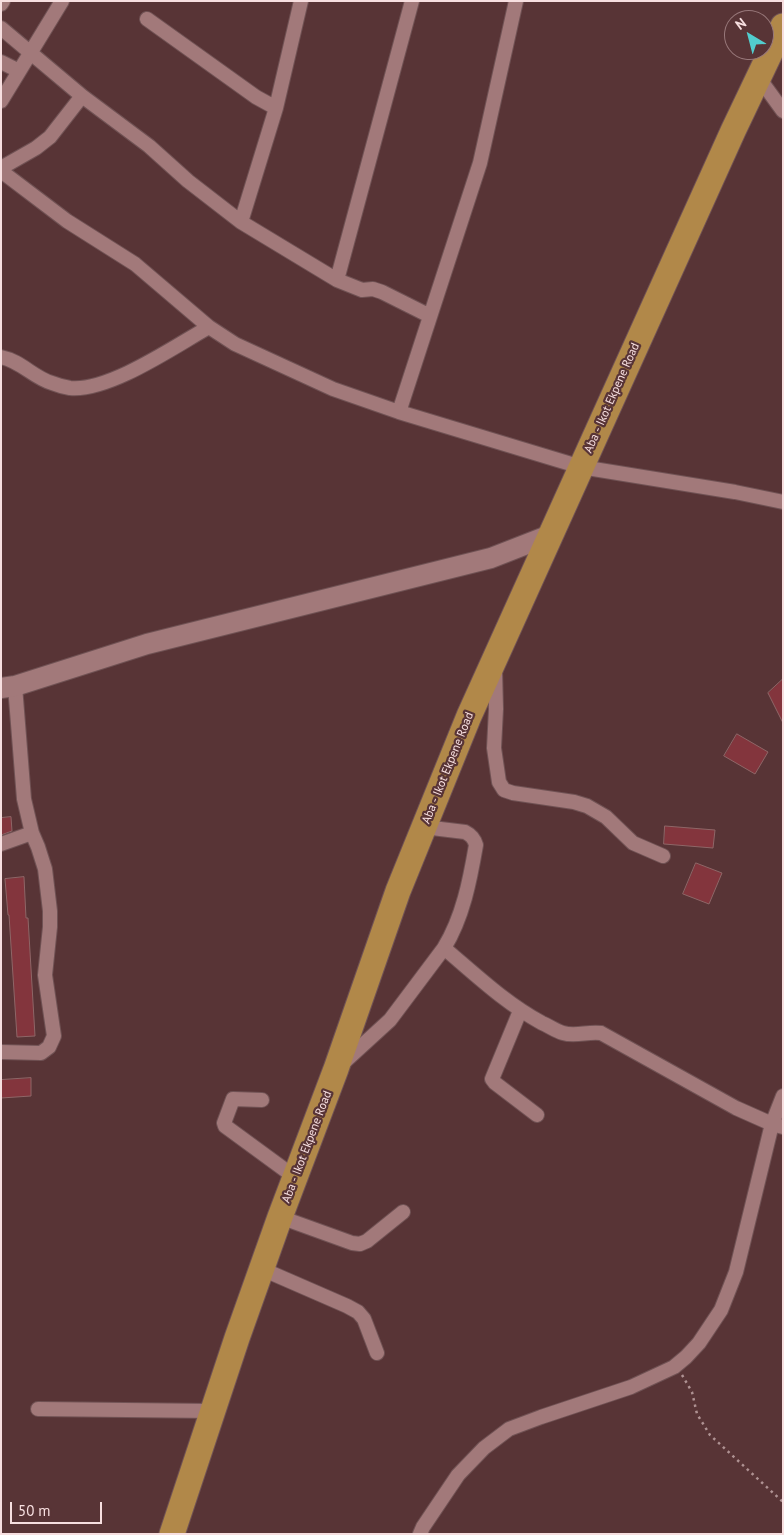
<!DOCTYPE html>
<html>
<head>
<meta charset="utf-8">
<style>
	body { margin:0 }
	#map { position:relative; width:784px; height:1535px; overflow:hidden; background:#583436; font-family:"PT Sans",sans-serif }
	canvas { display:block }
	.frame { position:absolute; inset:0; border:2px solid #f7dfe0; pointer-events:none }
	.north { position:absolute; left:724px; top:10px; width:50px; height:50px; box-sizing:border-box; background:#583436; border:1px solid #98787a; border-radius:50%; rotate:323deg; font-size:14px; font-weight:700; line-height:20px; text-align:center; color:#f7dfe0 }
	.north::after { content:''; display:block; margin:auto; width:18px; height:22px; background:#52cdce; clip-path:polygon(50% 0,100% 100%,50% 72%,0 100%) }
	.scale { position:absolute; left:10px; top:1502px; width:92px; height:22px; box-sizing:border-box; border:2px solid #f7dfe0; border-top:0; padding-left:6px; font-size:15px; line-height:18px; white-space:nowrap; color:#f7dfe0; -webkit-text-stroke:4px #583436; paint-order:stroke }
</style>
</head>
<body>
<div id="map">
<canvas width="784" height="1535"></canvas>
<div class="frame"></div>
<div class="north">N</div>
<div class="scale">50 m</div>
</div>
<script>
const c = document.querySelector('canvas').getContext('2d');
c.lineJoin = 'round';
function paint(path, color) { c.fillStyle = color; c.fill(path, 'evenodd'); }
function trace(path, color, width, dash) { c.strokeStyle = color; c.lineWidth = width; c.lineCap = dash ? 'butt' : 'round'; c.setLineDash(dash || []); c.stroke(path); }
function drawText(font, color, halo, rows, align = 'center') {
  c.font = font + ' "PT Sans",sans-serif'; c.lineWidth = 4.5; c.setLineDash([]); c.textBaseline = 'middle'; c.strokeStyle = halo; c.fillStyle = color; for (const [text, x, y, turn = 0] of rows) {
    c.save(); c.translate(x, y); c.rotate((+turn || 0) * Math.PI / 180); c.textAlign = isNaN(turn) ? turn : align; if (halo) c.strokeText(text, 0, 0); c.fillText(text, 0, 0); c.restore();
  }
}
const building = new Path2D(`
	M783,679V723L768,693Z
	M737,734L768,752L755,774L724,756Z
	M11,817L12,831L1,835V818Z
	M665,826L715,830L713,848L664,844Z
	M696,863L722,873L709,904L683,894Z
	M24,877L26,918H28L35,1036L17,1037L9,915H8L5,879Z
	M31,1078V1096L1,1098V1080Z`);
const path = new Path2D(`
	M682,1375L692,1392L697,1414L710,1435L783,1502`);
const street = new Path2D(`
	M1,4L3,1
	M147,19L256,97L276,108L301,1
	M1,28L82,96L149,146L188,181L241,222L337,280L362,290L373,289L382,292L430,316
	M1,62L19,71
	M759,78L783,111
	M1,101L62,1
	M1,168L36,148L50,137L82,96
	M1,171L67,221L135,264L209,327L235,344L333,389L399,412L581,467L735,492L783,502
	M241,222L276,108
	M337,280L412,1
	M1,357C21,361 34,378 52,383C57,385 64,387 70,388C109,392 175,346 209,327
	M399,412L480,163L516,1
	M495,669L496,709L494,748L499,782L504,790L513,793L574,802L587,806L606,817L633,843L663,856
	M1,844L32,833
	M444,948C476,975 505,1003 542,1023C549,1026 556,1031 563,1033C576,1037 588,1031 601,1033L736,1108L772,1124L783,1127
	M520,1011L492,1079L495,1083L537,1115
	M1,1052L41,1053L49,1047L54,1036L45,975L50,927V911L45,869L38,847L32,833L24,799L15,686
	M343,1063L390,1020L444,948C463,917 470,880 476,845C474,838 471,835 465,832L424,827
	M262,1100L233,1099L224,1123L225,1126L296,1178
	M280,1217L352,1243L360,1244L367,1241L403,1212
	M262,1269L347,1306L358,1312L364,1319L377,1353
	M38,1409L213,1411
	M420,1534L423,1527L458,1475L484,1448L509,1429L541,1417L631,1387L674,1367L686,1357L699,1343L721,1310L736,1272L772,1124L783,1096`);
const secondary = new Path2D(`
	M1,688L15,686L147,644L491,558L550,535`);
const highway = new Path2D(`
	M172,1534L237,1338L280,1217L336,1069L398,891L469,716L733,131L783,26`);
const streetNames = [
	["Aba - Ikot Ekpene Road",612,398,-66],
	["Aba - Ikot Ekpene Road",448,768,-68],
	["Aba - Ikot Ekpene Road",307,1147,-69]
];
paint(building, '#83353d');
trace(building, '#8e6667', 1);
trace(street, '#705254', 16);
trace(secondary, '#705254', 22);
trace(highway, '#705254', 27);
trace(path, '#af9293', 2.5, [2.5, 4]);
trace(street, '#a2797a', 14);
trace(secondary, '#a2797a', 20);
trace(highway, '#b18849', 25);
drawText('12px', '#f7dfe0', '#583436', streetNames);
</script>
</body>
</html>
